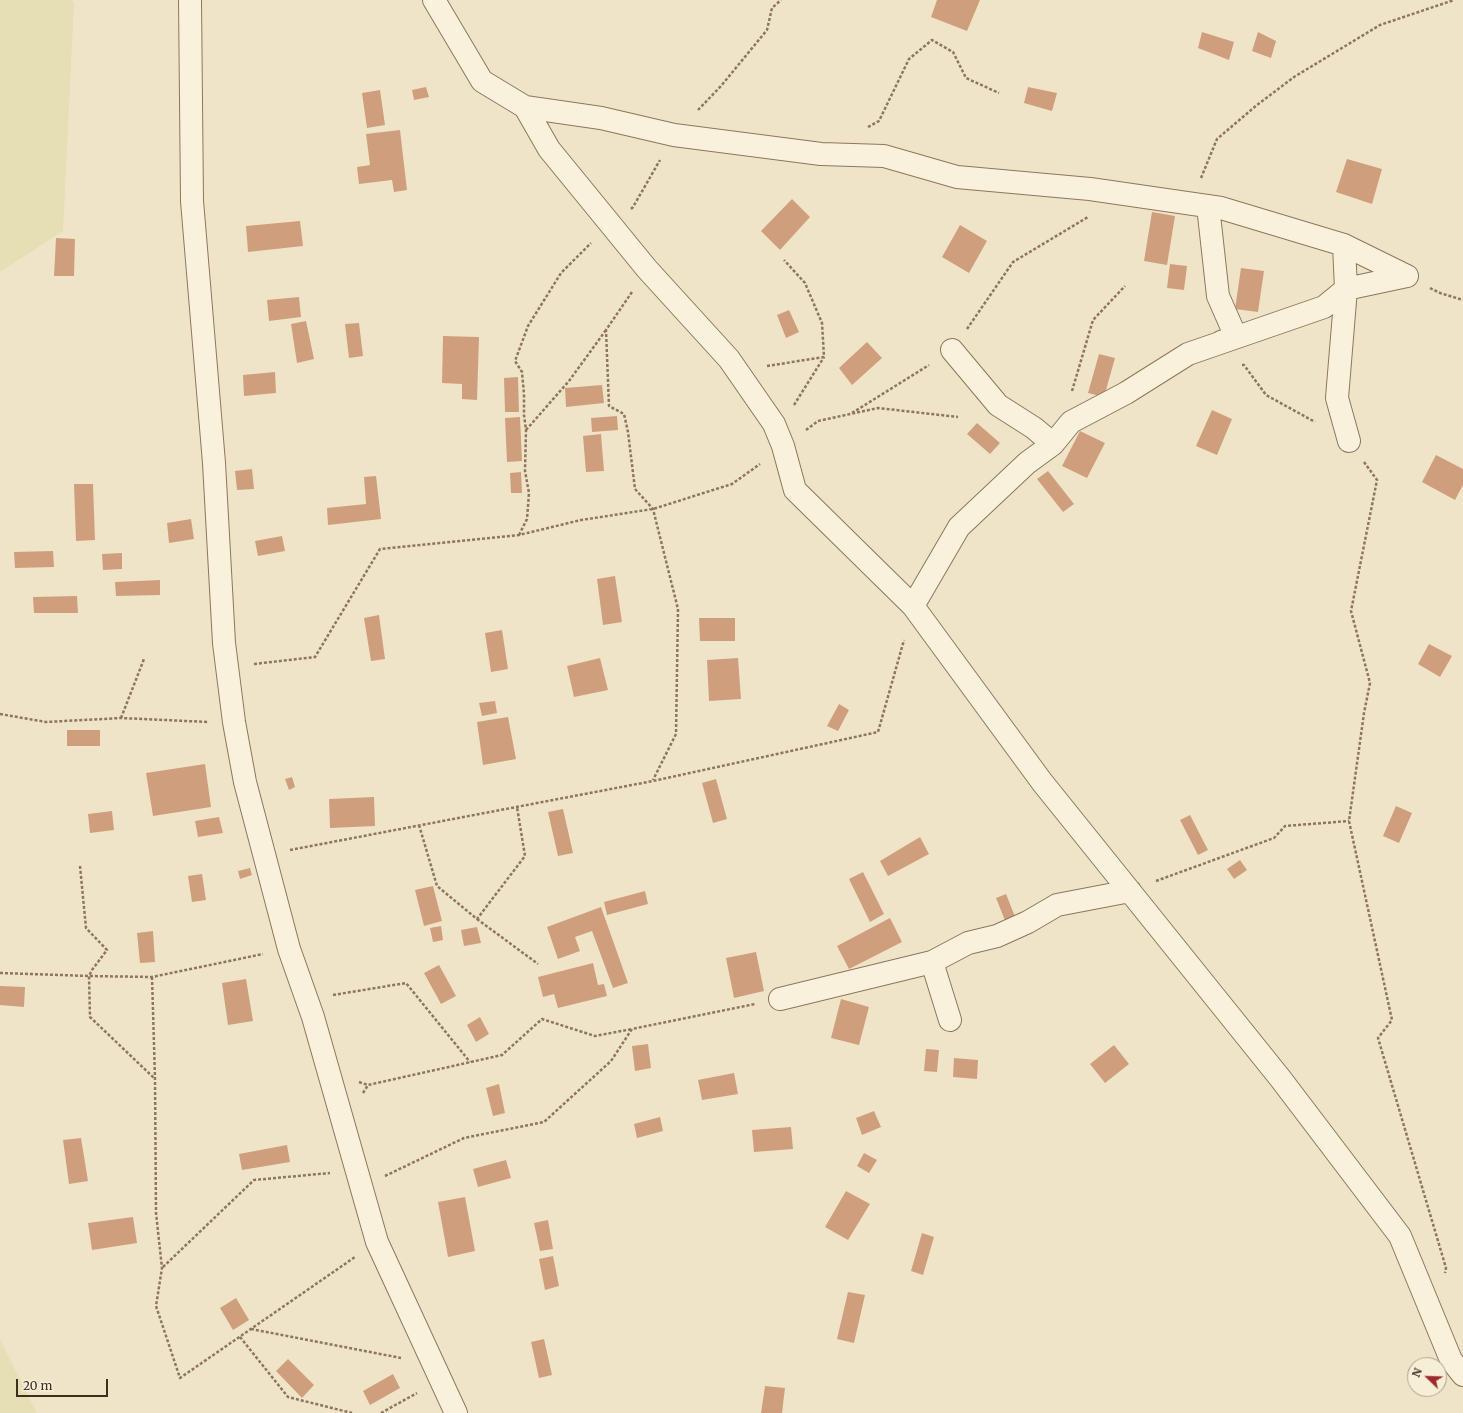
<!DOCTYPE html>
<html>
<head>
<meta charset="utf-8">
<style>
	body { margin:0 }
	#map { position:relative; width:1463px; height:1413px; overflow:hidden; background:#f0e4c8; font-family:Merriweather,serif }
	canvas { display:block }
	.north { position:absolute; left:1407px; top:1357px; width:40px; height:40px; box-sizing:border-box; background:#f7eed8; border:1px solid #ada18e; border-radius:50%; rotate:293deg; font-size:11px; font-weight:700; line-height:16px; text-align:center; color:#3d2e20 }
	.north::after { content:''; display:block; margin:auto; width:14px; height:18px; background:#9e2a2b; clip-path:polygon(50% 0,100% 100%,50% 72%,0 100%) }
	.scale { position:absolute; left:16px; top:1379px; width:92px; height:18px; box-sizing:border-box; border:2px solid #3d2e20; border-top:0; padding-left:5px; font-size:12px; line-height:14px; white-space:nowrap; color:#3d2e20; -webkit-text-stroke:3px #f7eed8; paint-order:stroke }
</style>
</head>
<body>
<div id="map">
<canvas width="1463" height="1413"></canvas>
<div class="north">N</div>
<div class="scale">20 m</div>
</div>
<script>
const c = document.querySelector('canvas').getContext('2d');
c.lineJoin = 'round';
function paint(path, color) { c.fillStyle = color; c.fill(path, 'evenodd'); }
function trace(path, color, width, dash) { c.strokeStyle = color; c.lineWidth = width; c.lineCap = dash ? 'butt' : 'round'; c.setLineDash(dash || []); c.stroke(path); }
const farmland = new Path2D(`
	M0,0H71L74,2L63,231L0,272Z
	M0,1339L37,1413H0Z`);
const building = new Path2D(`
	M937,0H980L967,31L931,17Z
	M1202,32L1234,42L1229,60L1198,48Z
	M1258,32L1276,41L1271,58L1252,51Z
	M426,87L429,97L414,100L412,90Z
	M1028,87L1057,93L1052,111L1024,103Z
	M380,90L385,125L367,128L362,93Z
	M400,130L407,190L394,192L392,180L359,184L357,167L370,165L366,134Z
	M1347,159L1382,169L1372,204L1336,192Z
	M792,199L810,217L780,250L761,231Z
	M1152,212L1175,216L1167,265L1144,261Z
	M300,221L303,246L248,252L246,226Z
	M960,225L987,241L969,273L942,257Z
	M56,238L75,239L74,276H54Z
	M1170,264L1187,266L1184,290L1167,288Z
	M1241,268L1264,271L1258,312L1235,309Z
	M299,297L301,317L269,321L267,300Z
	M789,310L799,332L786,338L777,315Z
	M306,321L314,359L297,363L291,324Z
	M359,323L363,356L349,358L345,324Z
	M443,336L479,337L477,400L462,399V384L442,383Z
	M867,342L882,358L852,385L839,368Z
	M1099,354L1115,358L1104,397L1088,393Z
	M275,372L276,393L244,396L243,375Z
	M518,377L519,412H505L504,378Z
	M602,385L604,403L566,407L565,388Z
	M1212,410L1232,419L1217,455L1196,446Z
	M617,416L618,430L592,432L591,418Z
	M520,417L522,461L507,462L505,418Z
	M977,423L1000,443L990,454L967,434Z
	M1080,431L1105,443L1087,478L1062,466Z
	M601,434L604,471L586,472L583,436Z
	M1436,455L1463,469V485L1455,500L1422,482Z
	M252,469L254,489L237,490L235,471Z
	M1048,471L1074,504L1063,512L1037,479Z
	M521,472L522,493H511L510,473Z
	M376,476L381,519L328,525L327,508L366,504L364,477Z
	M74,484H93L95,540L76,541Z
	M191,519L194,539L169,543L167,523Z
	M282,536L285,551L258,556L255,541Z
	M53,551L54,567L15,568L14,552Z
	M122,553V569L103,570L102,554Z
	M615,576L622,622L603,625L597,579Z
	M160,580V595L116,596L115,582Z
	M77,596L78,613H34L33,597Z
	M379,615L385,659L371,661L364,618Z
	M699,618H735V641H700Z
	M502,630L508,669L491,672L485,633Z
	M1429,644L1452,656L1440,677L1418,664Z
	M600,658L608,690L574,697L567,666Z
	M738,658L741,699L709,701L707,660Z
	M495,701L497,713L482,716L479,703Z
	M839,704L849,710L838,731L827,726Z
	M508,717L516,759L483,765L477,722Z
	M67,730H100V746H67Z
	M205,764L211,807L153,816L146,773Z
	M292,777L295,787L289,790L285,779Z
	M716,779L727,819L713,823L702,783Z
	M374,797L375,826L330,828L329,799Z
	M1396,806L1412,813L1399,843L1383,836Z
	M563,809L573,853L558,856L548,812Z
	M112,811L114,830L90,833L88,814Z
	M1190,815L1208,850L1198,855L1180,820Z
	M219,817L223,833L198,837L195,821Z
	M920,837L929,854L888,876L880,861Z
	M1240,860L1247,870L1234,879L1227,869Z
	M250,868L252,875L240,879L238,871Z
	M863,872L884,914L870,922L849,879Z
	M202,874L206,900L192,902L188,876Z
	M433,886L442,921L424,926L415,890Z
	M645,891L648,904L607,915L604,902Z
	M1006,894L1016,919L1006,923L996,898Z
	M601,907L628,983L613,988L592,931L575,937L580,951L558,959L547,927Z
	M890,918L902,942L849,969L837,946Z
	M441,926L443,940L433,942L430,928Z
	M477,927L481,943L464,946L461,930Z
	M153,931L155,962L140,963L137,933Z
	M756,952L764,991L734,998L726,958Z
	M593,963L598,985L604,984L607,996L558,1008L554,994L543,997L538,977Z
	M439,965L456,996L441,1004L424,973Z
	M246,979L253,1021L228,1025L222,983Z
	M0,986L25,987L24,1007L0,1005Z
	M841,999L869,1007L859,1045L831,1038Z
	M480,1017L489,1034L476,1042L467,1025Z
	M648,1044L651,1068L635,1071L632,1046Z
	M1114,1045L1129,1064L1105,1083L1090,1064Z
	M926,1049L939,1050L937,1072L924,1071Z
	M954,1058L978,1060L977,1079L953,1077Z
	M734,1073L738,1094L702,1100L698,1080Z
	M499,1084L505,1113L493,1116L486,1088Z
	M874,1111L881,1127L862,1135L856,1118Z
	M660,1117L663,1131L637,1138L634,1124Z
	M791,1127L793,1149L754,1152L752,1130Z
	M81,1138L88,1181L69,1184L63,1140Z
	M287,1145L290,1162L242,1170L239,1154Z
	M864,1153L877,1160L869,1173L857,1166Z
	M506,1160L511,1178L478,1187L473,1169Z
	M846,1191L870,1204L848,1240L825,1227Z
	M465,1197L475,1251L448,1257L438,1202Z
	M133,1217L137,1243L92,1250L88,1223Z
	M548,1220L553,1249L540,1251L534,1223Z
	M922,1233L934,1237L923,1275L911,1271Z
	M553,1256L559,1286L545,1290L539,1259Z
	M848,1292L865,1295L854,1343L837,1339Z
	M236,1298L249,1320L233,1330L220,1308Z
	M544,1339L552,1375L539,1378L531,1342Z
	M288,1359L314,1385L302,1398L276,1371Z
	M393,1374L400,1388L370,1405L363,1391Z
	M765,1386L785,1388L782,1413H761Z`);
const path = new Path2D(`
	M698,110L721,86L767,30L772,8L781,0
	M868,127L879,121L909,59L932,40L953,52L966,78L999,93
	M1201,178L1217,139L1257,105L1294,77L1380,25L1454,0
	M631,209L633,207L660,160
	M1430,288L1440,293L1463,300
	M632,292L606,330L609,406L624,414L628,432L635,489L653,509L678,609L676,734L653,780
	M967,329L1013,262L1088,217
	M1242,365H1244L1266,395L1315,422
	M767,366L824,357L822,323L805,283L784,260
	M1072,391L1093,320L1125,286
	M794,405L824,357
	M852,413L929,365
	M526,430L569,381L606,330
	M806,430L818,421L878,408L958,417
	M1364,462L1377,480L1351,611L1370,683L1364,713L1349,821L1392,1020L1378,1038L1446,1268L1445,1273
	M519,535L527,519L529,493L525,471L526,430L524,415V394L522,372L515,361L528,326L561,273L591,243
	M254,664L315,657L380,549L519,535L581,520L653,509L732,484L760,464
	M0,714L46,722L121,718L208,722
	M121,718L144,659
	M419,825L437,886L477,919L525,856L517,807
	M290,850L653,781L878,732L904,640
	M80,866L86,928L107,950L92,970L89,976L90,1017L154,1078
	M1156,881L1274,838L1285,826L1349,821
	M477,919L538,964
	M0,973L89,976L152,977L263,954
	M152,977L155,1078L156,1213L162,1268L156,1306L180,1378L355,1257
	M333,995L406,983L470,1062
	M359,1082L368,1085L502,1055L542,1019L595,1036L632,1029
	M363,1093L368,1085
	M385,1176L464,1138L544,1122L611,1061L632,1029L755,1004
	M163,1267L254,1180L330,1173
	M251,1329L401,1358
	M240,1337L288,1397L352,1413
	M381,1413L417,1393`);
const minor = new Path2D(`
	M190,0L192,201L214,463L224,643L234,722L245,782L289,949L313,1017L377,1242L456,1413
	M434,0L482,81L525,107L549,149L647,269L729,359L774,424L783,446L795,490L913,606L1042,782L1280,1078L1400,1236L1451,1360L1463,1375
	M525,107L601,118L674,135L821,154L884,156L957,177L1090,189L1221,208L1344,245L1407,276
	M1208,206L1218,296L1236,337L1221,342
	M1344,245L1346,289L1337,398L1349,441
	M952,350L998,405L1034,428L1053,444
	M913,606L959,527L1027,463L1053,444L1071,422L1126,393L1188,354L1324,307L1346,289L1407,276
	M932,962L950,1020
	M780,999L932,962L968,943L997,936L1028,922L1057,905L1130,891`);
paint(farmland, '#e6deb5');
paint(building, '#cf9f7d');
trace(minor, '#8d765c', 24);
trace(path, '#8d765c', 2.5, [3, 2]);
trace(minor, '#faf1dc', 22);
</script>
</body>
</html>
